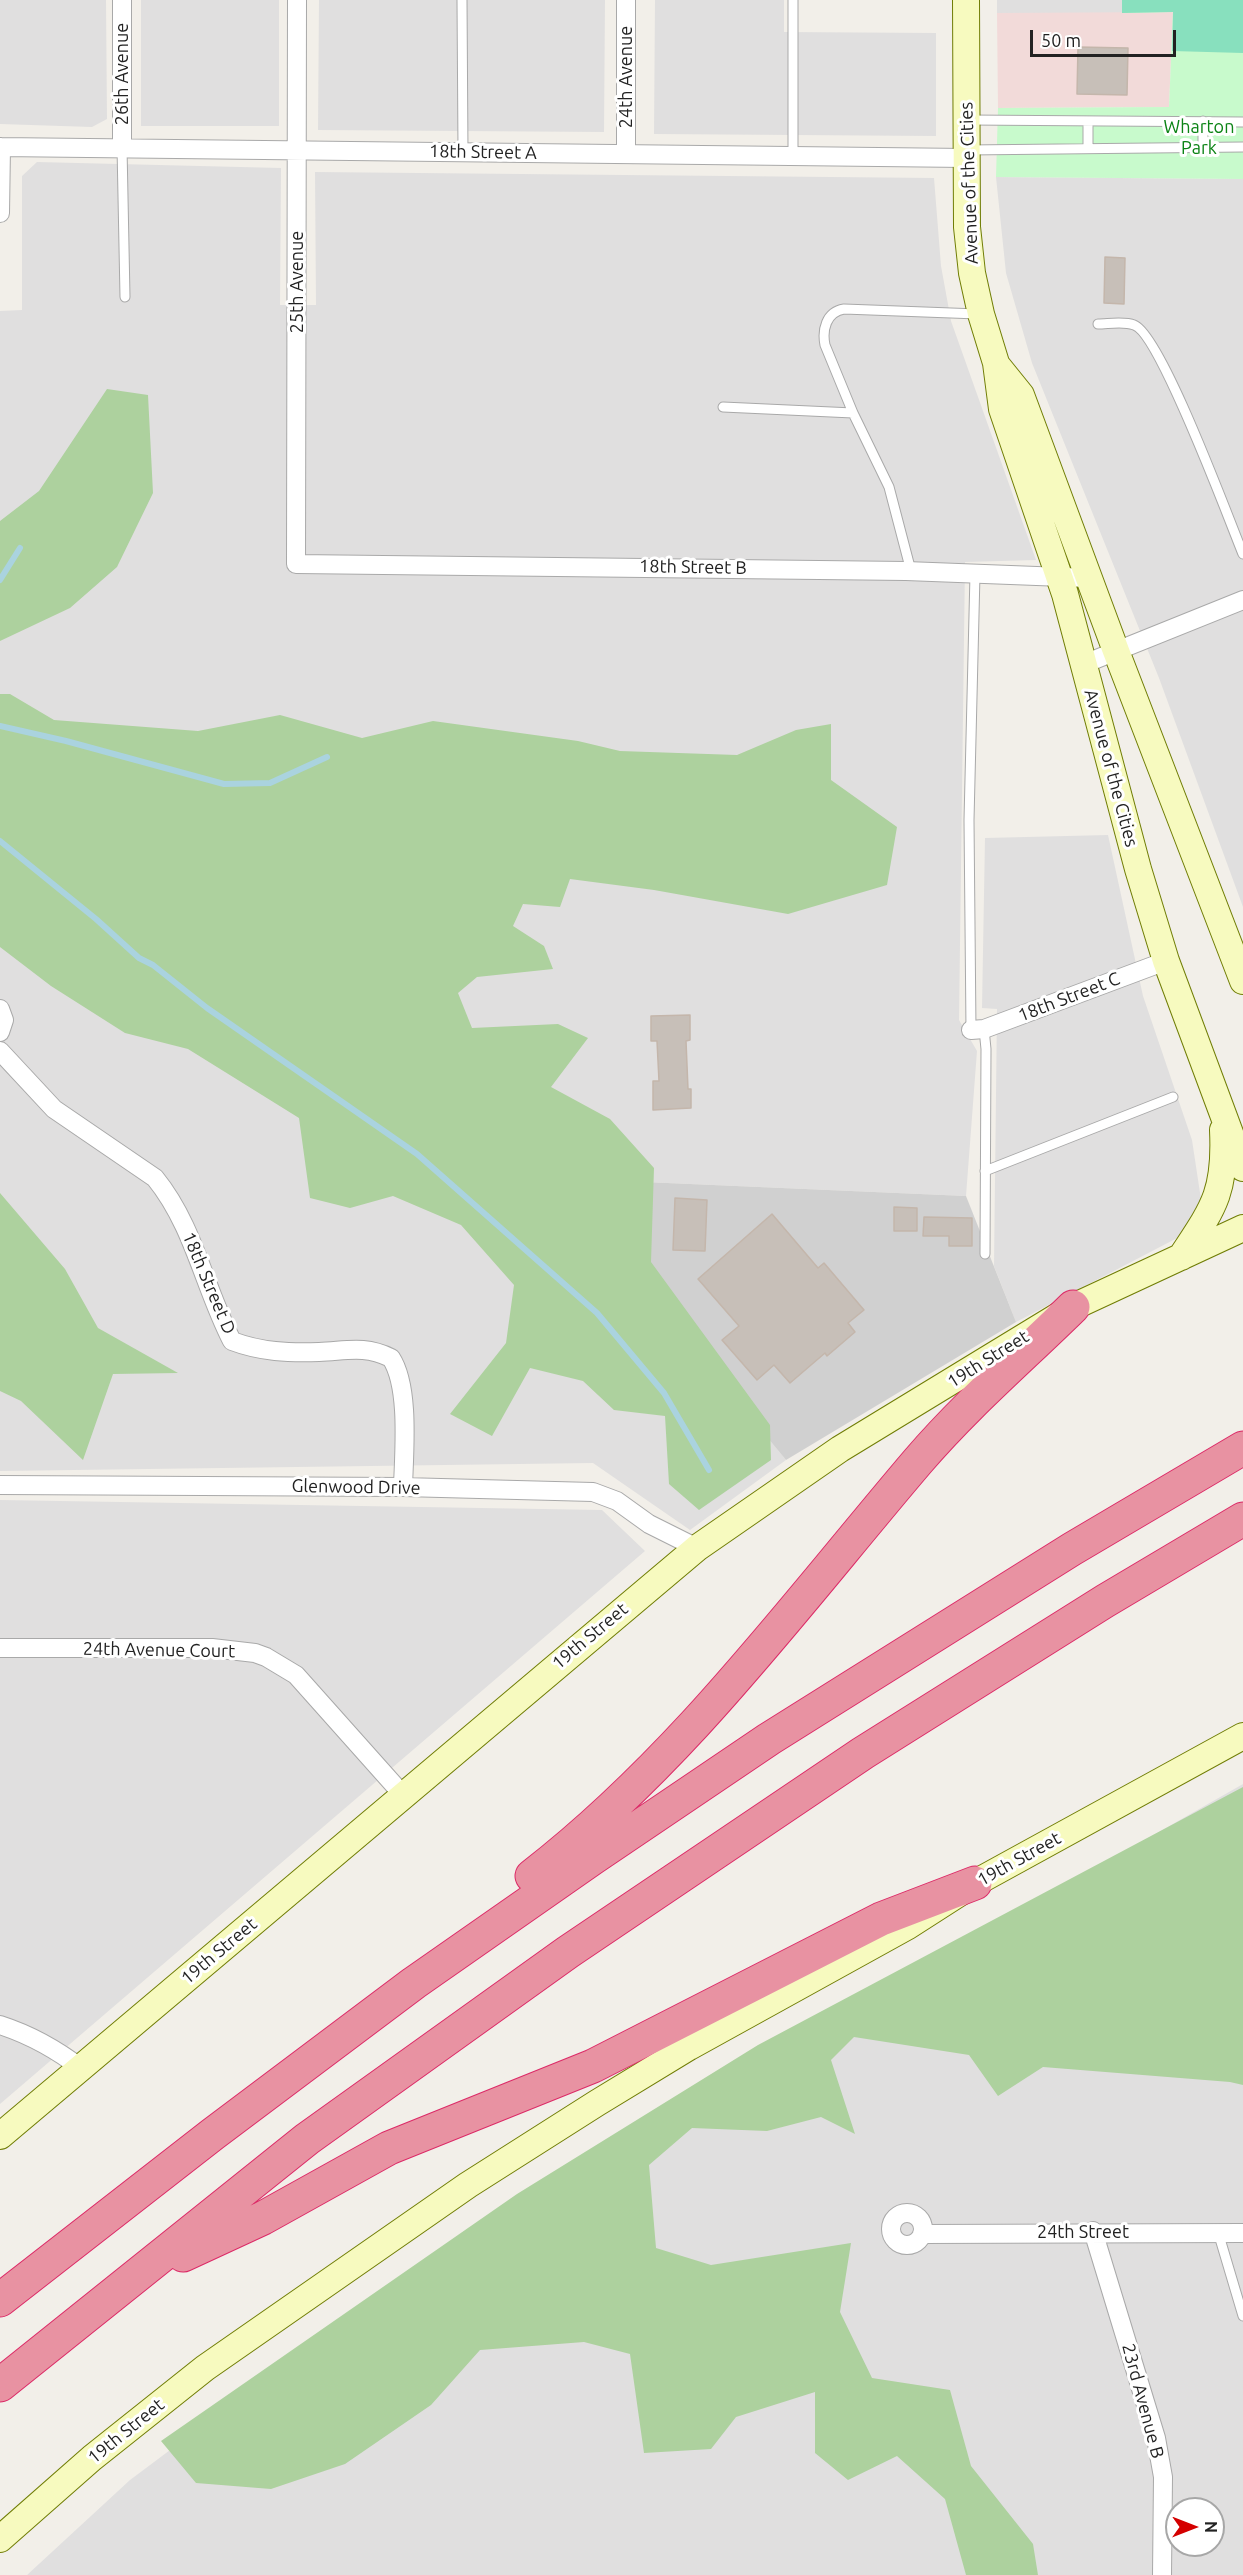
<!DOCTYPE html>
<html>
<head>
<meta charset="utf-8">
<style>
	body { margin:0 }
	#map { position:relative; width:1243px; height:2575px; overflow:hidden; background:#f2efe9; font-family:Ubuntu,sans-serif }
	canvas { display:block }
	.north { position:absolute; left:1165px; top:2497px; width:60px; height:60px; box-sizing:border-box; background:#fff; border:2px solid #a7a7a7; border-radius:50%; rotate:90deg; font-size:16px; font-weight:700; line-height:24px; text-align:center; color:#222 }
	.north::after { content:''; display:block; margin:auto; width:21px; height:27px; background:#d40000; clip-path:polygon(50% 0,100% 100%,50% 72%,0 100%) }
	.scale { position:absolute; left:1030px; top:30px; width:146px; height:27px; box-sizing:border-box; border:3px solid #222; border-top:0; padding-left:8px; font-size:18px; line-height:21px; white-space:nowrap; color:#222; -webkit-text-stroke:4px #fff; paint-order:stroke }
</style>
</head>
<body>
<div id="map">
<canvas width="1243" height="2575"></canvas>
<div class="north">N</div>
<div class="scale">50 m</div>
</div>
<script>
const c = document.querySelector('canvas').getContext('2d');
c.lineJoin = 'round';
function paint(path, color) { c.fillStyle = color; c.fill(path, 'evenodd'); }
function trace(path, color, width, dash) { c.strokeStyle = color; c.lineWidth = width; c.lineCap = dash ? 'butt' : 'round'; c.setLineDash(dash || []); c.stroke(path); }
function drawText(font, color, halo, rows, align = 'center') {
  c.font = font + ' Ubuntu,sans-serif'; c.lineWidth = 6; c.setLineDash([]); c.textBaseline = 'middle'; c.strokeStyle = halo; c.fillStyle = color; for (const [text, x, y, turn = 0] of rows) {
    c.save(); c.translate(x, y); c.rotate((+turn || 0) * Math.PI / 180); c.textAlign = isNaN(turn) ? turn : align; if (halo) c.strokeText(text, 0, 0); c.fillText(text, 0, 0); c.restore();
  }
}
const residential = new Path2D(`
	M0,0H106L107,119L92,127L0,124Z
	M141,0H279V126H141Z
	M319,0H605L604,132L318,130Z
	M655,0H784V32L936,33V136L654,134Z
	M997,0H1122V13H997Z
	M37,162L281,168L280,305H316L315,172L934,178L941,266L951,321L1036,560L965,562L959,1020L977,1051L966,1196L552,1178L786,1460L690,1530L593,1463L0,1471V311L22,310V176Z
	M996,177L1243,179V907L1159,678L1032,363L1006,273Z
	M1108,835L1143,996L1192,1140L1202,1206L1181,1236L1016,1322L994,1266L997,1009L982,1008L985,838Z
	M0,1500L602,1510L645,1551L0,2104Z
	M1243,1784V2575H27L130,2480L273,2373L576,2164ZM1177,2509H1213V2545H1177Z`);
const commercial = new Path2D(`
	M1173,12L1169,107L998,108L997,13Z`);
const religious = new Path2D(`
	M552,1178L966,1196L1016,1322L786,1460Z`);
const forest = new Path2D(`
	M107,389L148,395L153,493L117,567L70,608L0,641V521L39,491Z
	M0,694H10L54,720L198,731L280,715L362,738L433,721L578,741L620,751L737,755L796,730L831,724V780L897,827L887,885L788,914L654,890L570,879L560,907L523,904L513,926L544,946L553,969L477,977L458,993L472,1028L558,1024L588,1038L551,1087L610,1119L654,1168L651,1262L770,1425L771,1460L699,1510L669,1484L665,1416L614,1410L583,1381L530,1368L492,1436L450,1414L506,1343L514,1285L461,1225L393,1196L350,1208L310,1198L299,1118L188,1049L125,1033L51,986L0,947Z
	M0,1193L65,1269L98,1328L178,1373L113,1374L83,1460L21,1401L0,1391Z
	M1243,1787V2085L1230,2082L1043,2067L998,2096L969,2055L854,2037L831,2060L855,2134L821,2117L767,2131L692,2128L649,2165L656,2248L711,2265L851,2243L840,2312L872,2378L950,2390L971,2466L1033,2544L1038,2575H966L945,2499L897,2456L848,2480L815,2453V2392L736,2417L711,2449L644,2453L630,2354L584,2342L480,2350L431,2405L345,2464L271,2489L196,2483L161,2441L517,2194L758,2045Z`);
const park = new Path2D(`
	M1122,0H1243V179L996,177L998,108L1169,107L1173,12L1122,13Z`);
const pitch = new Path2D(`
	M1122,0H1243V53L1172,51L1173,12L1122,13Z`);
const stream = new Path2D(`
	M0,580L20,548
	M0,726L66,741L224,784L270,783L327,757
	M0,841L96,919L139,958L153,965L207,1008L417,1154L597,1313L664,1393L709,1470`);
const building = new Path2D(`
	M1078,47L1128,48L1127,95L1077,94Z
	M1105,257L1125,258L1124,304L1104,303Z
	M690,1015V1040L686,1041L688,1089H691V1108L653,1110V1081H659L657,1041H651V1016Z
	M675,1198L707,1200L705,1251L673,1250Z
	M894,1207L917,1208V1231H894Z
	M772,1214L818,1268L824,1263L864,1310L848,1323L855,1332L827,1356L825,1353L790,1383L774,1365L757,1380L722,1340L739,1326L698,1279Z
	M924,1217L972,1218V1246H949V1236H923Z`);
const service = new Path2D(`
	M462,0L463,151
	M969,120L1243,122
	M1203,121V147
	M122,147L125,297
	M1088,148V121
	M968,150L1243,147
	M793,156V0
	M1098,324C1108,324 1124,321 1134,325C1160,333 1229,520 1243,554
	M723,407L853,413
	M911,571L889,487L853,413L825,345C822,330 826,312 844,309L978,314
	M984,1029L986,1049L985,1254
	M971,1030L969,820L975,574
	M985,1171L1173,1097
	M1218,2232L1243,2316`);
const minor = new Path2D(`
	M122,0V147
	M297,0L296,564L906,571L1089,578
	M0,147L966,158
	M626,153V0
	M0,213L1,147
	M1084,664L1243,600
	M0,1009L4,1020L0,1032
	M971,1030L984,1029L1166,961
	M0,1051L54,1109L155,1178C194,1226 204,1287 232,1341C261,1352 289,1353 319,1352C347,1351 364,1345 391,1358C410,1387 404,1452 403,1487
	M0,1485L403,1487L593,1492L617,1501L649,1524L697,1548
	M0,1648H212L255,1653L266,1657L296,1675L403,1795
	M0,2025C31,2035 56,2049 82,2069
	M891 2229a16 16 0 1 1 32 0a16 16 0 1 1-32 0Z
	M1093,2231L1156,2438L1163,2477L1162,2575
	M922,2234L1243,2233`);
const secondary = new Path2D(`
	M966,0L967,227L972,273L981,314L996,363L1002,409L1065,594L1138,869L1166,961L1243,1168
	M996,364L1021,395L1116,651L1243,981
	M1181,1257C1214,1207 1226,1192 1223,1130
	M0,2136L697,1548L840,1449L1073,1307L1243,1228
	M0,2539L92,2458L205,2368L468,2185L597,2103L689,2047L908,1926L975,1883L1243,1736`);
const motorway = new Path2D(`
	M532,1876C682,1760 796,1604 918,1461C966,1405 1021,1358 1073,1307
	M183,2255L263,2218L389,2148L593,2066L881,1919L975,1883
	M0,2300L213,2134L414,1983L593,1858L769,1739L1072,1549L1243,1448
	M0,2385L307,2139L568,1952L863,1753L1105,1601L1243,1519`);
const streetNames = [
	["26th Avenue",122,74,-90],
	["24th Avenue",626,77,-90],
	["18th Street A",483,152,1],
	["Avenue of the Cities",969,183,-92],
	["25th Avenue",297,282,-90],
	["18th Street B",693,567,1],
	["Avenue of the Cities",1111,768,75],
	["18th Street C",1069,997,-21],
	["18th Street D",209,1283,67],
	["19th Street",988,1359,-32],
	["Glenwood Drive",356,1487,1],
	["19th Street",590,1636,-40],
	["24th Avenue Court",159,1650,1],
	["19th Street",1019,1859,-29],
	["19th Street",219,1951,-40],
	["24th Street",1083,2232],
	["23rd Avenue B",1143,2401,75],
	["19th Street",126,2431,-39]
];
const parkNames = [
	["Wharton",1199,127],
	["Park",1199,148]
];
paint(residential, '#e0dfdf');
paint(commercial, '#f2dad9');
paint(religious, '#d0d0d0');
paint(forest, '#add19e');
paint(park, '#c8facc');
paint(pitch, '#88e0be');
trace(stream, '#aad3df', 6);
paint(building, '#c7bfb8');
trace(building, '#c4b6ab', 1.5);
trace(service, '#a9a9a9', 11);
trace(minor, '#a9a9a9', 20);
trace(secondary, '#707d05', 28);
trace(motorway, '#dc2a67', 35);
trace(service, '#fff', 9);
trace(minor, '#fff', 18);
trace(secondary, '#f7fabf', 26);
trace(motorway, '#e892a2', 33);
drawText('18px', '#222', '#fff', streetNames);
drawText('18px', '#0c8416', '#fff', parkNames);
</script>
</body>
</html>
